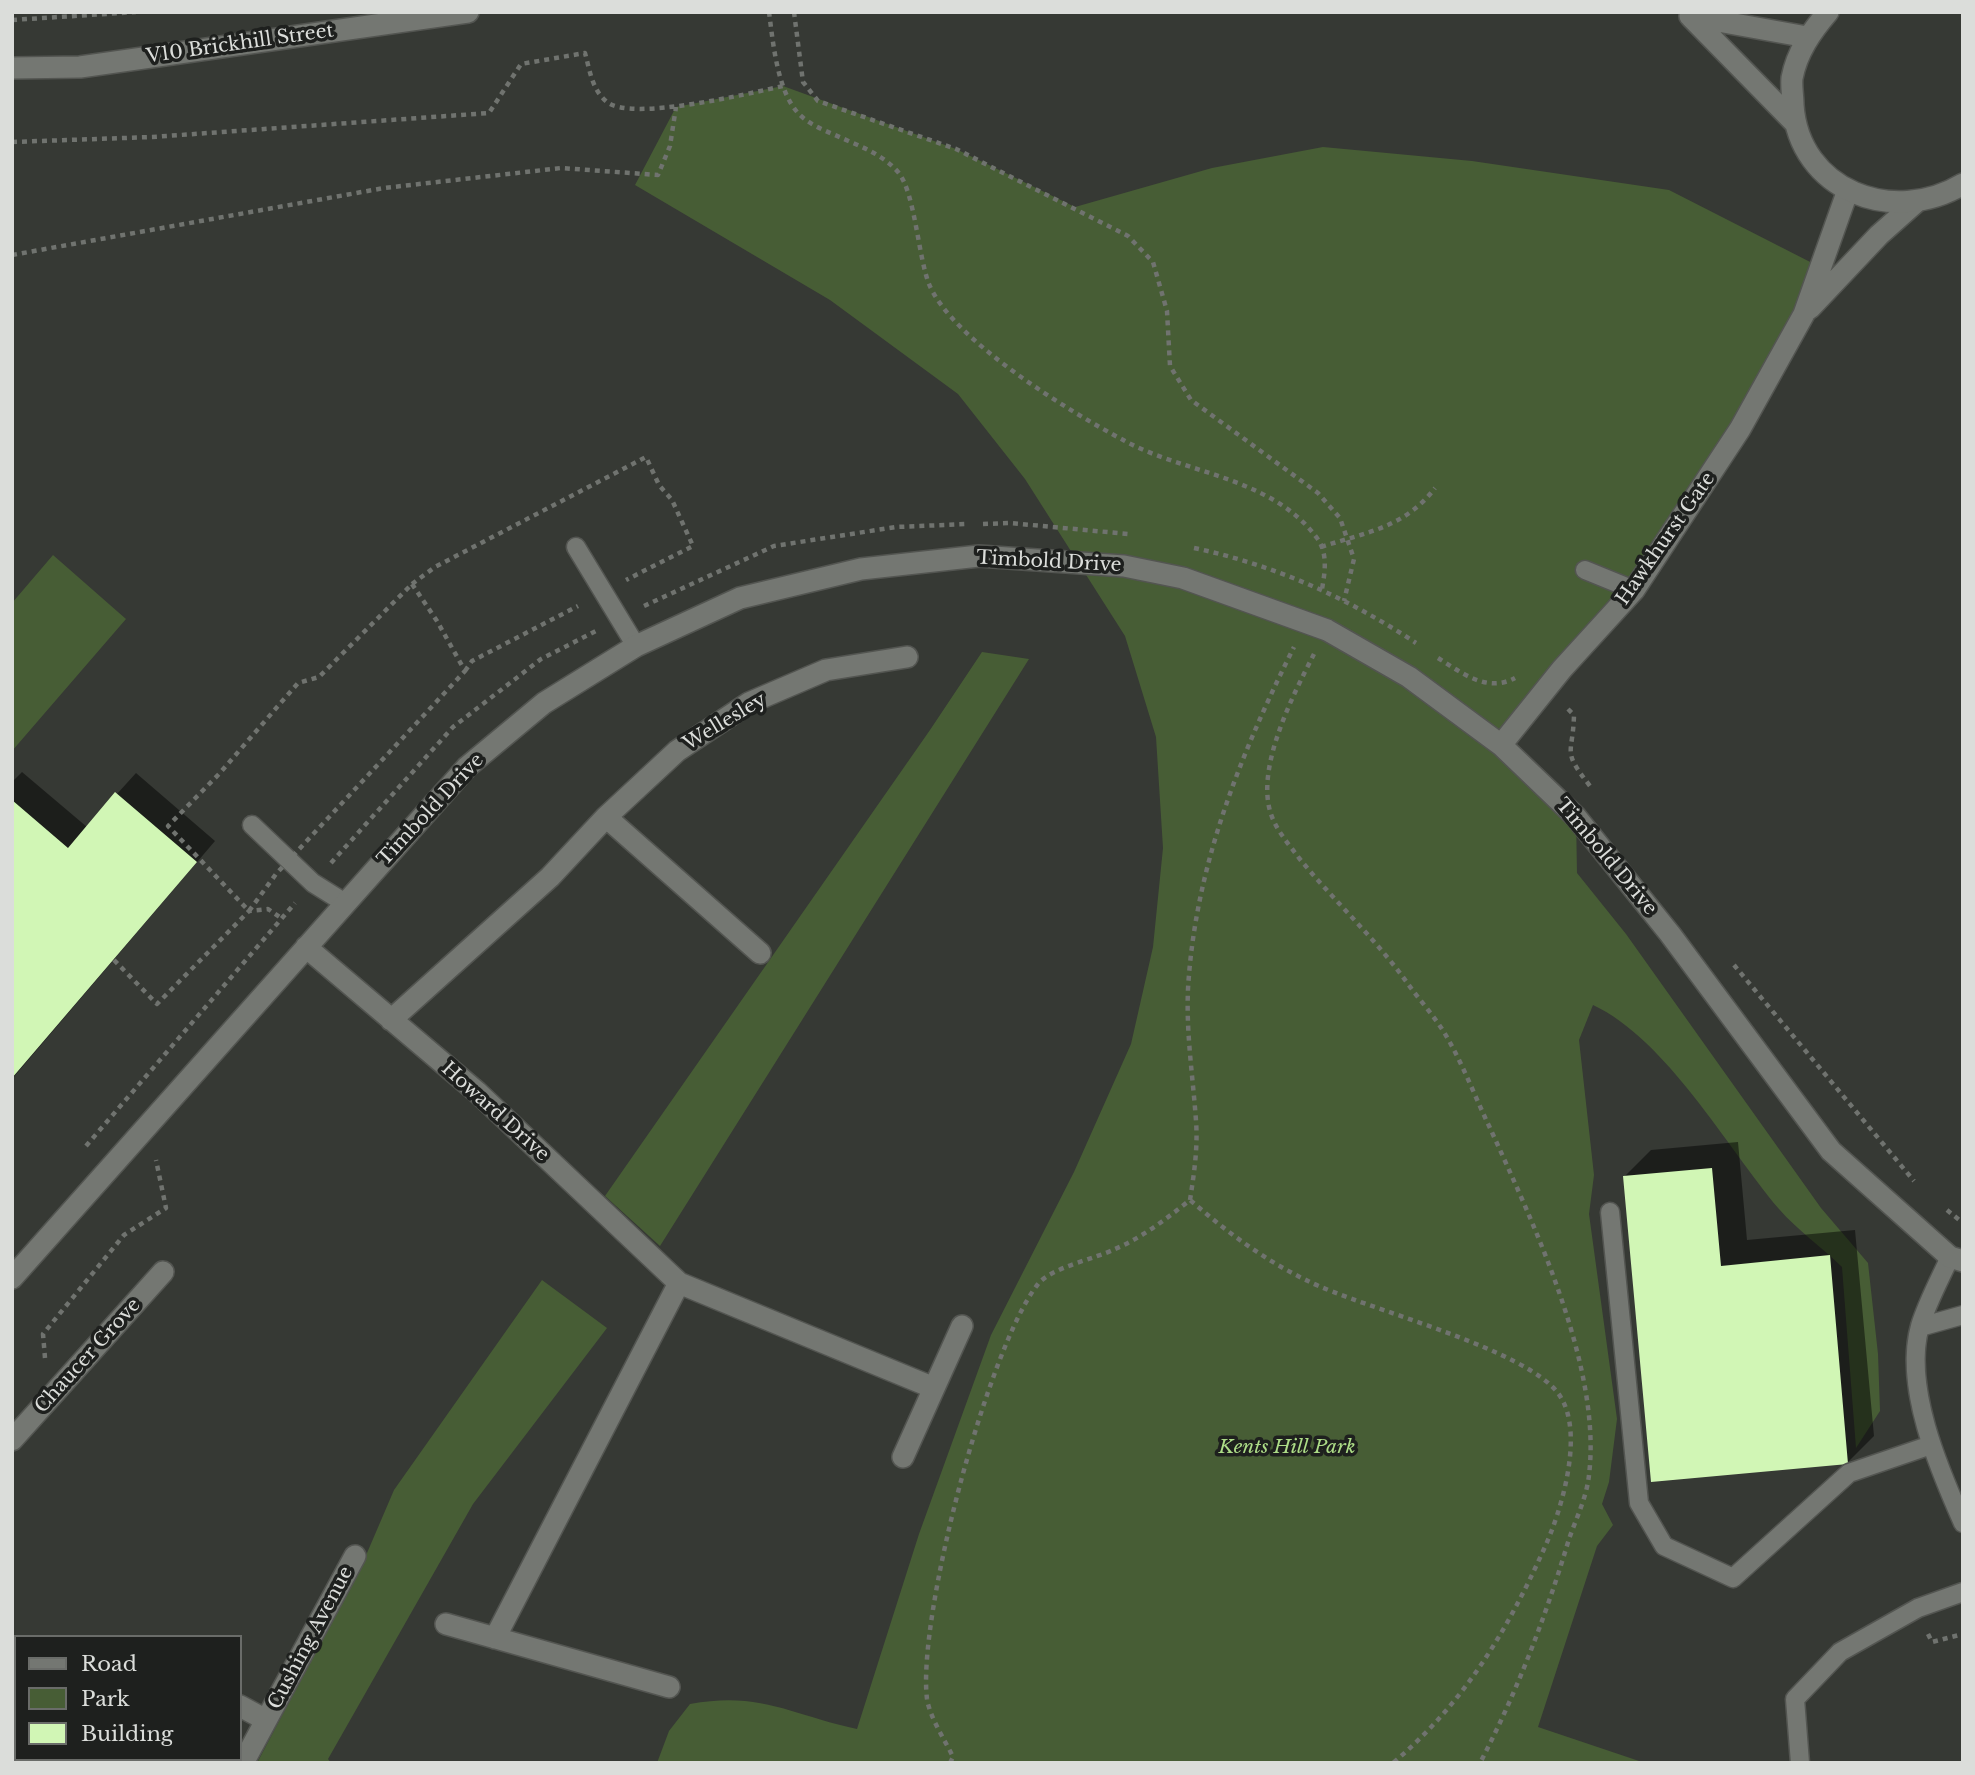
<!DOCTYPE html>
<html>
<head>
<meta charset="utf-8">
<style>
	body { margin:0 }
	#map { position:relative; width:1975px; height:1775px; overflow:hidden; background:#363934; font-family:"Libre Baskerville",serif }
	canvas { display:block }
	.frame { position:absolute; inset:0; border:14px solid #dbddda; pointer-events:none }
	.legend { position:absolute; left:14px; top:1635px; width:228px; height:126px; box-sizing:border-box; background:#1e201e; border:2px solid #6a6c69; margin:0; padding:9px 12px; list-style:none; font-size:21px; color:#dbddda }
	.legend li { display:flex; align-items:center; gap:14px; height:35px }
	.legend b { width:35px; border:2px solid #6a6c69 }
</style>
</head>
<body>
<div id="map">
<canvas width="1975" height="1775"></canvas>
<div class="frame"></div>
<ul class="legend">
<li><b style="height:9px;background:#747772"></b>Road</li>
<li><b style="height:19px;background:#475d35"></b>Park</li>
<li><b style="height:19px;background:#d1f6b5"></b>Building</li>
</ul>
</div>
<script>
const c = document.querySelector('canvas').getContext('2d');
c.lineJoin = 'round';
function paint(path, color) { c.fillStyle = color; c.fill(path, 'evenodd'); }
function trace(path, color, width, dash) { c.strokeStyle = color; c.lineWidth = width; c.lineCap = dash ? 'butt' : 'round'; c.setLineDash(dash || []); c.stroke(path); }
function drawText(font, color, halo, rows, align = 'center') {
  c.font = font + ' "Libre Baskerville",serif'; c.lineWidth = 7; c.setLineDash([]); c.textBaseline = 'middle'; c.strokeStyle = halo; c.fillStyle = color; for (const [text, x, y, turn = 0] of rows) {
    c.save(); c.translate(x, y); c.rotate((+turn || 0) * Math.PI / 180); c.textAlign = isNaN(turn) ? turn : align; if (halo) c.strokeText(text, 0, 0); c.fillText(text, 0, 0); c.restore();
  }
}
const green = new Path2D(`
	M783,86L956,149L1075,207L1212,168L1323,147L1472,161L1669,190L1820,267L1700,492L1501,745L1576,817L1577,873L1626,934L1821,1208L1868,1263L1878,1354L1880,1411L1856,1448L1842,1267C1822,1247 1797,1230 1779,1209C1726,1146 1667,1040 1593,1005L1579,1040L1594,1175L1589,1214L1617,1419L1609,1482L1602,1504L1613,1525L1597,1546L1538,1727L1645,1763H657L669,1731L690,1704C761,1691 791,1715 857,1729L919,1534L991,1335L1074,1172L1131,1044L1153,947L1163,848L1156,737L1125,636L1025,479L958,394L830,300L635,185L676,107Z
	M53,555L126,619L12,751V603Z
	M982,652L1029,659L660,1246L605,1196L930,730Z
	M542,1280L607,1328L473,1504L328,1759L331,1763H257L364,1560L394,1490Z`);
const shadow = new Path2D(`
	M22,772L87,827L136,773L215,841L12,1079V782Z
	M1738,1142L1747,1240L1855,1230L1874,1436L1848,1462L1625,1176L1651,1150Z`);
const building = new Path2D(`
	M115,792L197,862L12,1078V800L68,848Z
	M1712,1168L1721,1266L1830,1255L1848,1464L1651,1482L1623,1176Z`);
const path = new Path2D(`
	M769,12C773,42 777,90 798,113C810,126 829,132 844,139C864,148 883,155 898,172C915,192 918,256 929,284C952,340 1070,412 1125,441C1186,474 1272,477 1317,538C1328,553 1325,572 1322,589
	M794,12L803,82L818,101L956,149L1128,236L1153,262L1167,311L1170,366L1191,400L1318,493L1340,518L1354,559L1344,601
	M12,20L136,12
	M12,142L152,137L489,113L521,64L585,53C590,71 592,90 607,102C631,122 751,93 783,86
	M12,255L384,188L561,168L658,175L670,146L676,107
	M983,524L1010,523L1128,534
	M1321,547C1367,532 1404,528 1435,488
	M1194,548C1275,565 1348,598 1416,643
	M412,584L437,621L465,671L276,874L249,911L168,826L219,774L298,683L319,677Z
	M412,584L435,567L646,457L659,485L672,500L693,546L626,580
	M644,606L774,546L896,527L967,524
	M1314,654C1293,695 1257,765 1270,811C1275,829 1288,843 1299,858C1334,901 1376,939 1408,984C1421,1002 1437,1019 1448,1039C1464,1067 1476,1099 1490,1128C1534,1225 1602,1367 1589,1475C1587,1496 1576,1519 1569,1539C1546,1616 1517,1692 1480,1763
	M1438,658C1462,673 1487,693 1515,678
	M465,671L472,661L578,606
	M1568,709L1574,715C1573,756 1561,749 1590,786
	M331,863L453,727L541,659L596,631
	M114,960L157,1004L249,911L268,909L281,918
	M1734,965L1914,1181
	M86,1146L295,903
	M1190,1200C1194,1174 1198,1148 1196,1121C1193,1077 1186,1034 1188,989C1195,867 1240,755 1294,647
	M1947,1210L1963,1223
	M45,1358L43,1334L124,1235L166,1208L156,1160
	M1928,1634L1932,1642L1963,1634
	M950,1763L953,1757C945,1740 930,1718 927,1699C917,1618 988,1347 1038,1284C1052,1267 1095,1259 1115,1249C1143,1237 1166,1219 1190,1200C1227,1232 1264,1260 1308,1281C1364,1309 1530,1349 1560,1396C1585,1434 1561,1512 1544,1549C1506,1633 1464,1703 1393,1763`);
const lane = new Path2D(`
	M576,547L636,646
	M1585,570L1634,590
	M252,825L313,883L345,903
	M1610,1212L1639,1503L1664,1546L1733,1578L1849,1473L1931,1445
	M1950,1257C1940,1279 1927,1303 1920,1326C1903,1386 1939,1469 1963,1523
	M1920,1327L1963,1315
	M1800,1763L1795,1699L1840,1652L1918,1608L1963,1592`);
const street = new Path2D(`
	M1810,308L1879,235L1915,203
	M1501,745L1562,669L1634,590L1740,429L1804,314L1848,190
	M606,817L760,953
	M306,947L477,1092L679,1283L934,1388
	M391,1020L550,877L606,817L677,751L749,703L826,670L907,657
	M12,1278L467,767L544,703L636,646L740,598L861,569L979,556L1124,566L1183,578L1327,630L1409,677L1501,745L1576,817L1670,934L1831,1151L1950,1257L1963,1261
	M12,1440L163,1272
	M903,1457L962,1326
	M446,1624L669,1687
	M495,1638L679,1283
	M240,1706L266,1720
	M243,1763L355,1556`);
const secondary = new Path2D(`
	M1828,12C1811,32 1797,52 1792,78C1791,86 1793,96 1793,105C1799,191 1893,226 1963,184
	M1690,16L1807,37
	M1691,17L1795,123
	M12,68L80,67L468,12`);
const streetNames = [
	["V10 Brickhill Street",240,44,-8],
	["Hawkhurst Gate",1666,539,-55],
	["Timbold Drive",1049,562,3],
	["Wellesley",725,722,-31],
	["Timbold Drive",431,810,-47],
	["Timbold Drive",1606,857,50],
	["Howard Drive",495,1112,42],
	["Chaucer Grove",88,1356,-48],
	["Cushing Avenue",311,1638,-62]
];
const parkNames = [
	["Kents Hill Park",1287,1448]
];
paint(green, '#475d35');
paint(shadow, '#0007');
paint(building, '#d1f6b5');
trace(lane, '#535551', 21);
trace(street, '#535551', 24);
trace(secondary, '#535551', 24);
trace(path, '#70736f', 4.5, [5, 5]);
trace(lane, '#747772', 18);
trace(street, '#747772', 21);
trace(secondary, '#747772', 21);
drawText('19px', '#dbddda', '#1e201e', streetNames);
drawText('italic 19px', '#addd87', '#1e201e', parkNames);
</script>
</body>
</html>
